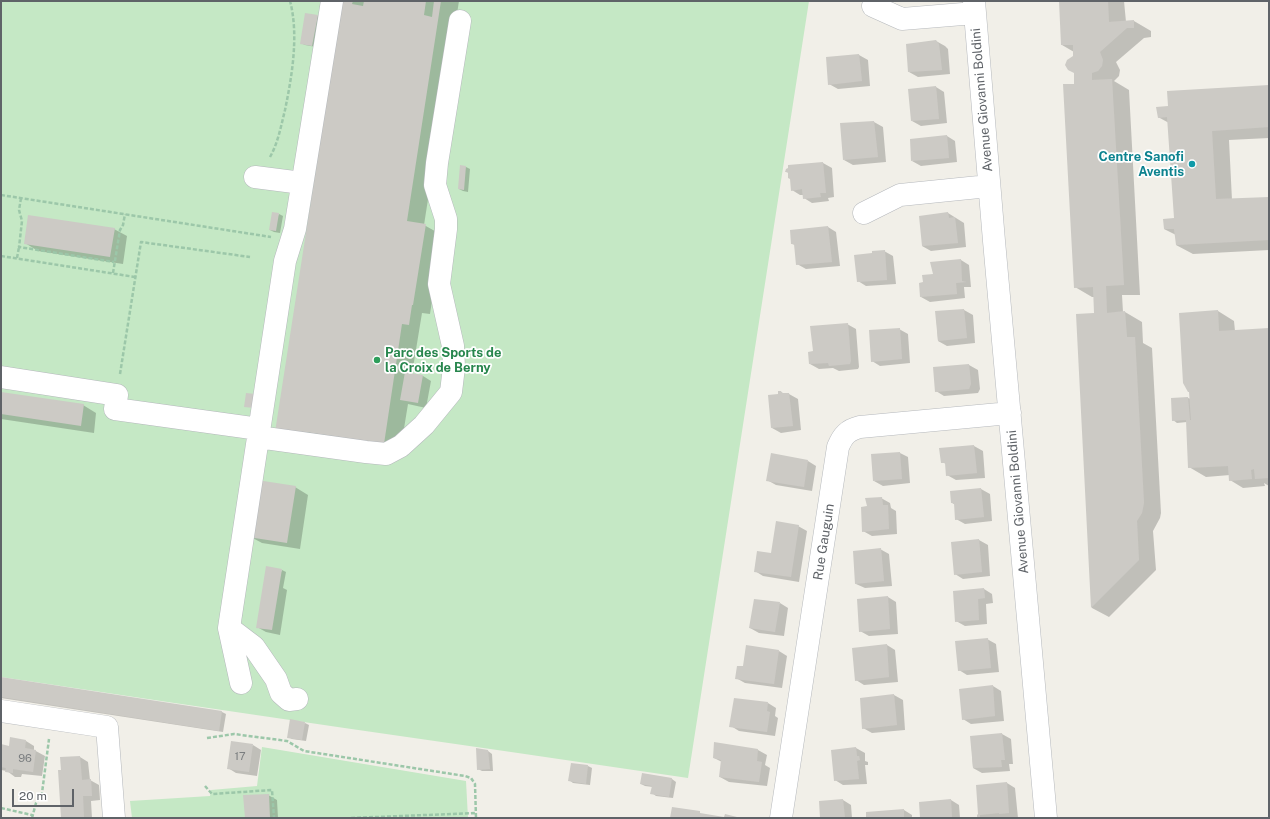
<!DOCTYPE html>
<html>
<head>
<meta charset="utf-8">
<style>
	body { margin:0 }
	#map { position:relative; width:1270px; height:819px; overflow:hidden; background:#f1efe8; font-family:"Public Sans",sans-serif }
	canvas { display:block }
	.frame { position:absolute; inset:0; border:2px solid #5f6368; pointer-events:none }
	.scale { position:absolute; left:12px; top:789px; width:62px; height:18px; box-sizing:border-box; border:2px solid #5f6368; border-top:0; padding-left:5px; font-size:12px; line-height:14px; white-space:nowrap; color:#5f6368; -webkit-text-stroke:3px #fff; paint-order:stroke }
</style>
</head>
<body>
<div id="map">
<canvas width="1270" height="819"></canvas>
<div class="frame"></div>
<div class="scale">20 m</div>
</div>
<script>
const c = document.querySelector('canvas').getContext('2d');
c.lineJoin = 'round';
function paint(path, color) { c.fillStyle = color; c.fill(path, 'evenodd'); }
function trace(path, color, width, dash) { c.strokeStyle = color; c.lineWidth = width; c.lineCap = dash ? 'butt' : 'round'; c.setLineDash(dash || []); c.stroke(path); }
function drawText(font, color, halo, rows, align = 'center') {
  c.font = font + ' "Public Sans",sans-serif'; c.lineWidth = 3.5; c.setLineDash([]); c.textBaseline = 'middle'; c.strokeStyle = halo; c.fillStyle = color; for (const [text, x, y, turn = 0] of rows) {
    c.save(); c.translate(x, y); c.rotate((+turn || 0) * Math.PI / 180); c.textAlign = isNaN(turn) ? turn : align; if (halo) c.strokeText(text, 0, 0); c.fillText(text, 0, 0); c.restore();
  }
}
const green = new Path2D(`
	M1,1H809L688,778C459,744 230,712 1,677Z
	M262,747L466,781L468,818H132L130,801L210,796L211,790L257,786Z`);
const shadow = new Path2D(`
	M343,1H459L424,225L442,235L430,314L422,313L412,374L423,376L431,381L426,408L408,404L400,453L293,441Z
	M1060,1H1124L1126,22L1134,21L1151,31V37L1144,38L1116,62L1120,70L1119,76L1114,81L1129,90L1140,295H1122L1123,312H1125L1142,322L1143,343L1152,348L1161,513L1160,518L1153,531L1156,570L1109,617L1092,608L1077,315L1095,314L1094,297H1092L1075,287V85L1074,52L1062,45Z
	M317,16L321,18L316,47L305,45L301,43Z
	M936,41L945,46L948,49L950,74L918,77L909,72Z
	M859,55L868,60L870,86L838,89L829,84L827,58Z
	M1269,86V138L1229,140L1232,200L1269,198V250L1193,254L1176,245V235L1164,229L1175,219L1169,123L1158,117Z
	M936,87L944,92L947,123L921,126L912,121Z
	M874,122L883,127L886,162L853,165L844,160Z
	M947,136L955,141L957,162L921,166L912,161Z
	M823,163L832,168L834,197L828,198L829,201L812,203L804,198L803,195H800L792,190L791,179L789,173L786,172L789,169Z
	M461,166L466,167L470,169L468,192L463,191L459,189Z
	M948,213L964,223L966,247L931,251L922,246Z
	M279,214L283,216L280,233L274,232L270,230Z
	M828,227L836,232L840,266L806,269L797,264L795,245L792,244Z
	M114,229L127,236L123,264L38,251L25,243Z
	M884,251L893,256L896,284L866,286L858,281L873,254Z
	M961,260L969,265L971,287H964L965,298L930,302L921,297L924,283L934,275Z
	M964,310L973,315L975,343L947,346L938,341L936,312Z
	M1218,311L1234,321L1235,331L1269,329V486L1264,483L1265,486L1243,488L1230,480V475L1206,477L1189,467L1187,422L1177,423L1173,420L1172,399L1188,398L1191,399Z
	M847,324L856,329L859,367L858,369L839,371L833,368L819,369L810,364L814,352Z
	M899,329L908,334L910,363L880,366L872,361Z
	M969,365L978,370L980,389L978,393L944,396L936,391L934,368Z
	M781,392L785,394H789L798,399L801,430L781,433L772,428Z
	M1,393L83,405L96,413L94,433L1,419Z
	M974,446L983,451L985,478L956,480L947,475L946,464L942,462Z
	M900,453L908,457L910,483L883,486L874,481Z
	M808,461L816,466L812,491L776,485L767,480Z
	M295,487L308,495L300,549L262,543L249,536Z
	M981,489L990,494L992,521L965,524L956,519V505L952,503Z
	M881,498L890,503L891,508L896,511L897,534L872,536L863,531L868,507Z
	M798,526L807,531L799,582L763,576L755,571Z
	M979,540L988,545L990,576L963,579L955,574L952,543Z
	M880,549L889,554L892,586L865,588L856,584Z
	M282,570L286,572L283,588L287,590L280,635L266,632L257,627Z
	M984,589L992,594L993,603L986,604L987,624L965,626L956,621Z
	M888,597L896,602L898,634L869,636L860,631Z
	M780,603L788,608L784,636L759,633L750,628Z
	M987,639L996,644L999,672L967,675L959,670Z
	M887,645L895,650L898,682L864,685L856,680Z
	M779,651L787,656L782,688L745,683L736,678L743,668Z
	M1,678L222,712L226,714L223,732L1,698Z
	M993,686L1001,691L1004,721L971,724L963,719Z
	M894,695L903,700L905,730L872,733L863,728Z
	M768,703L776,708L775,716L778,718L775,736L739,731L731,726Z
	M305,723L309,725L306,741L292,739L288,737Z
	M1002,734L1011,739L1013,764H1009L1010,771L982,773L973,768L971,737Z
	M26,741L34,746V750L45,756L42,776L22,774L21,777H15L7,771L1,770V745L10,747Z
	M715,743L758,750L767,755L765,765L770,768L767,786L729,782L720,777L722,762L714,758Z
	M253,745L261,750L257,776L236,773L228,768Z
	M856,748L865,753V761L868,762V765H865L867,784L843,785L835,780Z
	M488,751L492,754L493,771H482L478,769Z
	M80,757L88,762L90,780L99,785L100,800L91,801L92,818H62Z
	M588,766L592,768L590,785L573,783L569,780Z
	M672,779L676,782L673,798L656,796L652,793L653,787L645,786L641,784Z
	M1007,783L1015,788L1018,818H978V815Z
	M268,795L277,800L278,818H246Z
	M843,800L851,805L852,818H821Z
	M951,800L959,805L960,818H921Z
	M904,810L912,815V818H867Z`);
const building = new Path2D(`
	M342,1H353L352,4L363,6L364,1H426L424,15L432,17L434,1H441L407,221L426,224L413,305H412L409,325L402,324L384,444L305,432L304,437L275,432Z
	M1059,1H1108L1109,22L1134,20V28H1127L1100,52L1103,60L1102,66L1098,71L1092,73V80L1112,79L1124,285L1106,286L1107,313L1125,311L1127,337H1135L1144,503L1142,513L1137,521L1139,560L1091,608L1076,314L1094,313L1093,287L1074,288L1063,84H1074V73L1068,70L1065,65L1067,60L1073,56V45H1061Z
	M305,13L318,15L312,46L300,44Z
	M936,40L939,44L942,70L908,72L906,44Z
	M859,54L862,81L828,85L826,57Z
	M1269,85V127L1212,131L1216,199L1269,197V240L1176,245L1174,229H1164L1163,219L1174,218L1167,117L1158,118L1156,107L1168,106L1167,91Z
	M936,86L939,119L911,121L908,89Z
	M874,121L878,157L843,160L840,123Z
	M947,135L949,158L911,161L910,139Z
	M823,162L826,193H820L821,197L803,199L802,189L791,191L790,179L788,178V172H785L786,169L788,168V165Z
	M460,165L466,166L464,190L458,189Z
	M272,212L279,213L276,231L269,230Z
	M948,212L949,218L955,217L958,243L922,246L919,216Z
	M28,215L115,228L110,257L24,244Z
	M828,226L832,262L796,265L794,244H791L790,230Z
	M885,250L887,280L857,282L854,255L872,253V251Z
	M961,259L962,281L966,282L956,283L957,294L920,297L919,283L923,282L922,275L933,274L930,262Z
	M964,309L967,338L938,341L935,311Z
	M1218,310L1219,331L1269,328V478L1255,479L1254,469L1251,470L1252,479L1229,481L1228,466L1188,468L1186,420L1172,421L1171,398L1188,397L1190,420H1191L1189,392H1188L1183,383L1179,313Z
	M848,323L851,361L850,364L829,366L828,363L809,364L808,352L813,351L810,326Z
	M900,328L902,359L871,362L869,330Z
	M969,364L971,384L969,389L935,392L933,367Z
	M405,372L423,375L418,403L400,400Z
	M778,391H781L782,393H789L793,426L771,428L768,395L778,394Z
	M1,392L84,404L81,426L1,414Z
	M246,393L256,394L254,408L244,407Z
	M974,445L977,473L946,476L945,463H941L939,448Z
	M900,452L902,479L873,481L871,454Z
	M771,453L808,460L804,487L766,481Z
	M257,480L296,486L287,543L248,537Z
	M981,488L984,517L955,520L954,503H951L950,491Z
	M882,497L883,505H888L889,529L862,532L861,507L867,506L865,498Z
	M776,521L799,525L791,577L754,572L757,551L771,553Z
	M979,539L982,572L954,575L951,542Z
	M881,548L884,581L855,584L853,551Z
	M266,566L282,569L272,630L256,628Z
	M984,588L985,598L978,599L979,620L955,622L953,591Z
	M888,596L890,629L859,632L857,599Z
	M754,599L780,602L775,632L749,628Z
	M988,638L991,668L958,671L955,641Z
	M887,644L889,677L855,681L852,648Z
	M746,645L779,650L774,684L735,679L737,666H743Z
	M1,677L222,711L219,731L1,697Z
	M993,685L995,716L962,720L959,689Z
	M894,694L897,725L862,729L860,698Z
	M734,698L768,702L767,711L770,712L767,732L729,727Z
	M290,719L305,722L302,740L287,738Z
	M1002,733L1005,760H1001L1002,767L973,768L970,736Z
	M10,737L26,740L25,748L36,750L33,772L13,769V773L5,772L6,768L1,767V744L9,746Z
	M231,741L253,744L249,772L227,769Z
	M714,742L758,749L757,761L762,762L759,782L719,777L721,760L713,758Z
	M856,747L857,756H859L860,760L857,761L859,779L834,781L831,750Z
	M476,748L488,750L490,769L477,770Z
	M80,756L82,780L91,779L92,796H83L84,818H61L58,770H61L60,757Z
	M571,763L588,765L586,784L568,781Z
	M642,773L672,778L669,797L650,794L652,786L640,784Z
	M1007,782L1009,813L999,814V813L980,815V817L977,818V815L978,814L976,785Z
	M269,794L270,818H245L243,795Z
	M843,799L845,818H820L819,801Z
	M951,799L952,818H920L919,802Z
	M672,807L700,811V813L724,817L725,814L741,818H670Z
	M904,809V818H866V812Z`);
const path = new Path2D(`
	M270,157C278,143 281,126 285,110C292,76 299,35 290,1
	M1,195L271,237
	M21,198L19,210L22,221L19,247L114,262
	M1,256L135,277
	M17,258L19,247
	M113,273L120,230L123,225L125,214
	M120,374L141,242L250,257
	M207,738L234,734L287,741L304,751L465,776L471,778L475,784L476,818
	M205,786L212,794L272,790L274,818
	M1,808L32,815
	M32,818L36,803L42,793L49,739
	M351,818L476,813`);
const minor = new Path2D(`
	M974,1L994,241L1046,818
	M873,6L902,19L975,13
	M255,177L302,183
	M864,213L900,195L989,186
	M1,377L117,395L115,409L259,429
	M258,437L366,452L386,454L401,446L424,425L451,392L454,367L453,346L439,284L446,229V219L435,185L437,163L460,21
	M229,628L241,683
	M297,699L289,700L281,693L276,679L254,647L229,628L285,261L295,229L332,1
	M1,711L107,727L114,818
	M781,818L838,447C843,435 848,430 860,427L1010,413`);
const markers = [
	[1192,164,4,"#0f9aa8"],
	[377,360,4,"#2e9e5b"]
];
const numberNames = [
	["17",240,757],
	["96",25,759]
];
const streetNames = [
	["Avenue Giovanni Boldini",982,100,-95],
	["Avenue Giovanni Boldini",1018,502,-95],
	["Rue Gauguin",824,542,-81]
];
const cultureNames = [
	["Centre Sanofi",1184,157],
	["Aventis",1184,172]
];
const leisureNames = [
	["Parc des Sports de",385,353],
	["la Croix de Berny",385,368]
];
paint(green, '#c5e8c5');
paint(shadow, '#0003');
paint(building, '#cccac5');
trace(minor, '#b5b8bc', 23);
trace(path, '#9cc7a9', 2.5, [4, 2]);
trace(minor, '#fff', 22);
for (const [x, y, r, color] of markers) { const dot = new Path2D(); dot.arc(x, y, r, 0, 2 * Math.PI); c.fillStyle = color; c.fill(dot); trace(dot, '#fff', 1.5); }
drawText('11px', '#7a7d7f', null, numberNames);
drawText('13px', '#5f6368', '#fff', streetNames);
drawText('bold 13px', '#0d838f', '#fff', cultureNames, 'right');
drawText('bold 13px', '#27864d', '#fff', leisureNames, 'left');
</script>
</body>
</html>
